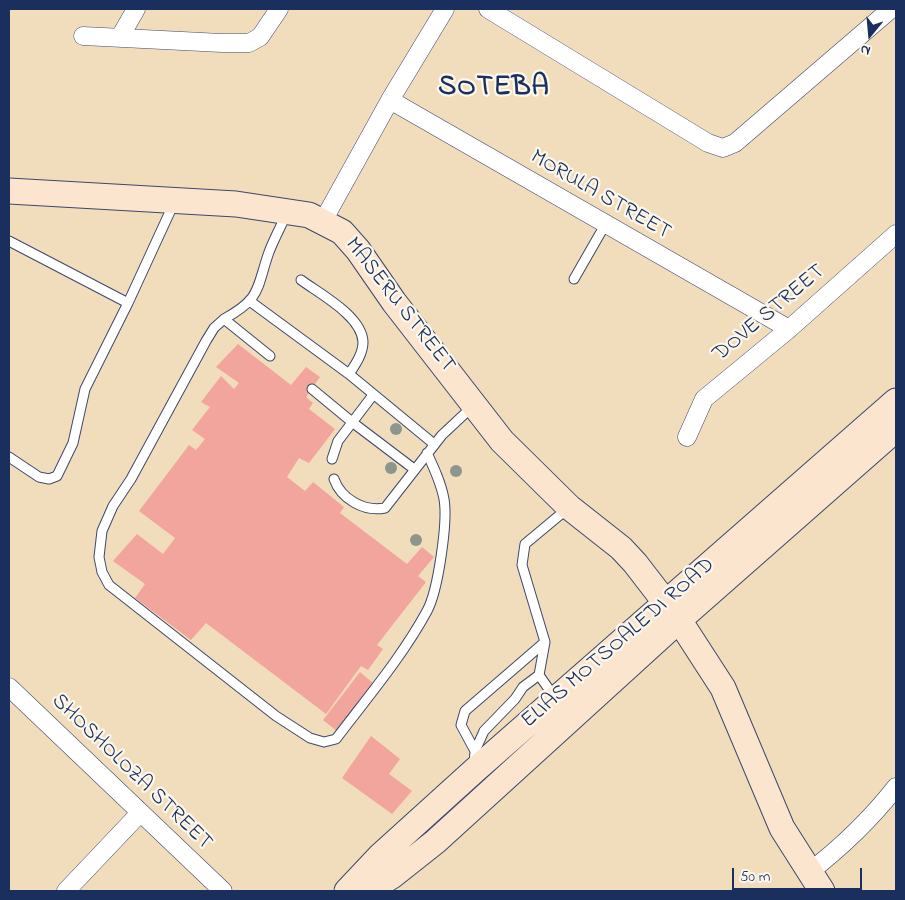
<!DOCTYPE html>
<html>
<head>
<meta charset="utf-8">
<style>
	body { margin:0 }
	#map { position:relative; width:905px; height:900px; overflow:hidden; background:#f1dcbb; font-family:"Indie Flower",sans-serif }
	canvas { display:block }
	.frame { position:absolute; inset:0; border:10px solid #1b2f5e; pointer-events:none }
	.north { position:absolute; left:845px; top:10px; width:50px; height:50px; -webkit-text-stroke:4px #fbf7ec; paint-order:stroke; rotate:197deg; font-size:14px; font-weight:700; line-height:20px; text-align:center; color:#1b2f5e }
	.north::after { content:''; display:block; margin:auto; width:18px; height:22px; background:#1b2f5e; clip-path:polygon(50% 0,100% 100%,50% 72%,0 100%) }
	.scale { position:absolute; left:732px; top:868px; width:130px; height:22px; box-sizing:border-box; border:2px solid #1b2f5e; border-top:0; padding-left:6px; font-size:15px; line-height:18px; white-space:nowrap; color:#1b2f5e; -webkit-text-stroke:4px #fbf7ec; paint-order:stroke }
</style>
</head>
<body>
<div id="map">
<canvas width="905" height="900"></canvas>
<div class="frame"></div>
<div class="north">N</div>
<div class="scale">50 m</div>
</div>
<script>
const c = document.querySelector('canvas').getContext('2d');
c.lineJoin = 'round';
function paint(path, color) { c.fillStyle = color; c.fill(path, 'evenodd'); }
function trace(path, color, width, dash) { c.strokeStyle = color; c.lineWidth = width; c.lineCap = dash ? 'butt' : 'round'; c.setLineDash(dash || []); c.stroke(path); }
function drawText(font, color, halo, rows, align = 'center') {
  c.font = font + ' "Indie Flower",sans-serif'; c.lineWidth = 4.5; c.setLineDash([]); c.textBaseline = 'middle'; c.strokeStyle = halo; c.fillStyle = color; for (const [text, x, y, turn = 0] of rows) {
    c.save(); c.translate(x, y); c.rotate((+turn || 0) * Math.PI / 180); c.textAlign = isNaN(turn) ? turn : align; if (halo) c.strokeText(text, 0, 0); c.fillText(text, 0, 0); c.restore();
  }
}
const building = new Path2D(`
	M238,344L291,385L306,367L320,377L306,397L313,403L309,409L335,429L309,463L299,458L287,477L305,491L313,482L344,507L340,513L407,564L422,547L434,557L418,576L426,582L377,645L383,649L368,670L361,666L326,714L206,623L191,640L135,598L145,584L113,561L137,534L163,554L175,538L139,511L189,445L196,450L205,439L192,430L210,407L201,402L221,376L234,389L239,383L216,367Z
	M360,672L373,683L337,731L323,720Z
	M371,736L400,759L389,774L412,791L392,814L342,778Z`);
const lane = new Path2D(`
	M9,241L128,303
	M574,279L605,225
	M301,280C320,294 362,316 363,342C363,354 355,365 349,374
	M251,302L349,374L434,444
	M224,319L214,328L206,341L131,479L113,506L102,531L99,557L102,572L109,585L276,716L310,738L324,742L336,739C367,698 402,657 427,611C438,591 448,522 444,499C441,483 434,468 427,453
	M270,356L224,319C262,298 256,289 269,252C274,239 281,226 287,213
	M312,389L352,422L414,469
	M9,457L39,477L49,479L57,476L73,443L85,389L128,303L174,203
	M332,459L338,441L373,395
	M334,479C341,499 364,512 385,508L442,435L473,406
	M539,675L555,698
	M475,751L461,725L465,711L545,642
	M474,764L475,751L484,731L515,699L523,687L539,675L545,642L522,565L525,544L567,509`);
const street = new Path2D(`
	M488,9L708,143L723,148L735,143L891,9
	M83,36L222,43H249L260,37L279,9
	M120,37L136,9
	M390,100L789,329
	M323,221L390,100L445,9
	M687,437L704,399L789,329L896,234
	M9,687L223,891
	M808,873C842,847 870,820 896,787
	M66,891L140,813`);
const secondary = new Path2D(`
	M9,191L236,204L309,215L342,232L358,250L394,302L502,441L569,507L621,548L635,563L679,620L723,688L782,828L822,891
	M347,891L380,856L475,770L896,401
	M367,891L392,876L435,842L679,620L896,429`);
const trees = [
	[396,429],
	[391,468],
	[456,471],
	[416,540]
];
const streetNames = [
	["MORULA STREET",600,196,30],
	["MASERU STREET",399,306,52],
	["DOVE STREET",770,314,-40],
	["ELIAS MOTSOALEDI ROAD",619,644,-41],
	["SHOSHOLOZA STREET",131,773,44]
];
const districtNames = [
	["SOTEBA",494,89]
];
paint(building, '#f2a59d');
trace(lane, '#3b496c', 11);
trace(street, '#3b496c', 19);
trace(secondary, '#3b496c', 27);
trace(lane, '#fff', 9);
trace(street, '#fff', 18);
trace(secondary, '#fce5cf', 25);
c.fillStyle = '#8c968e';
for (const [x, y] of trees) { c.beginPath(); c.arc(x, y, 6, 0, 2 * Math.PI); c.fill(); }
drawText('22px', '#1b2f5e', '#fbf7ec', streetNames);
c.letterSpacing = '1px';
drawText('bold 28px', '#1b2f5e', '#fbf7ec', districtNames);
c.letterSpacing = '0px';
</script>
</body>
</html>
